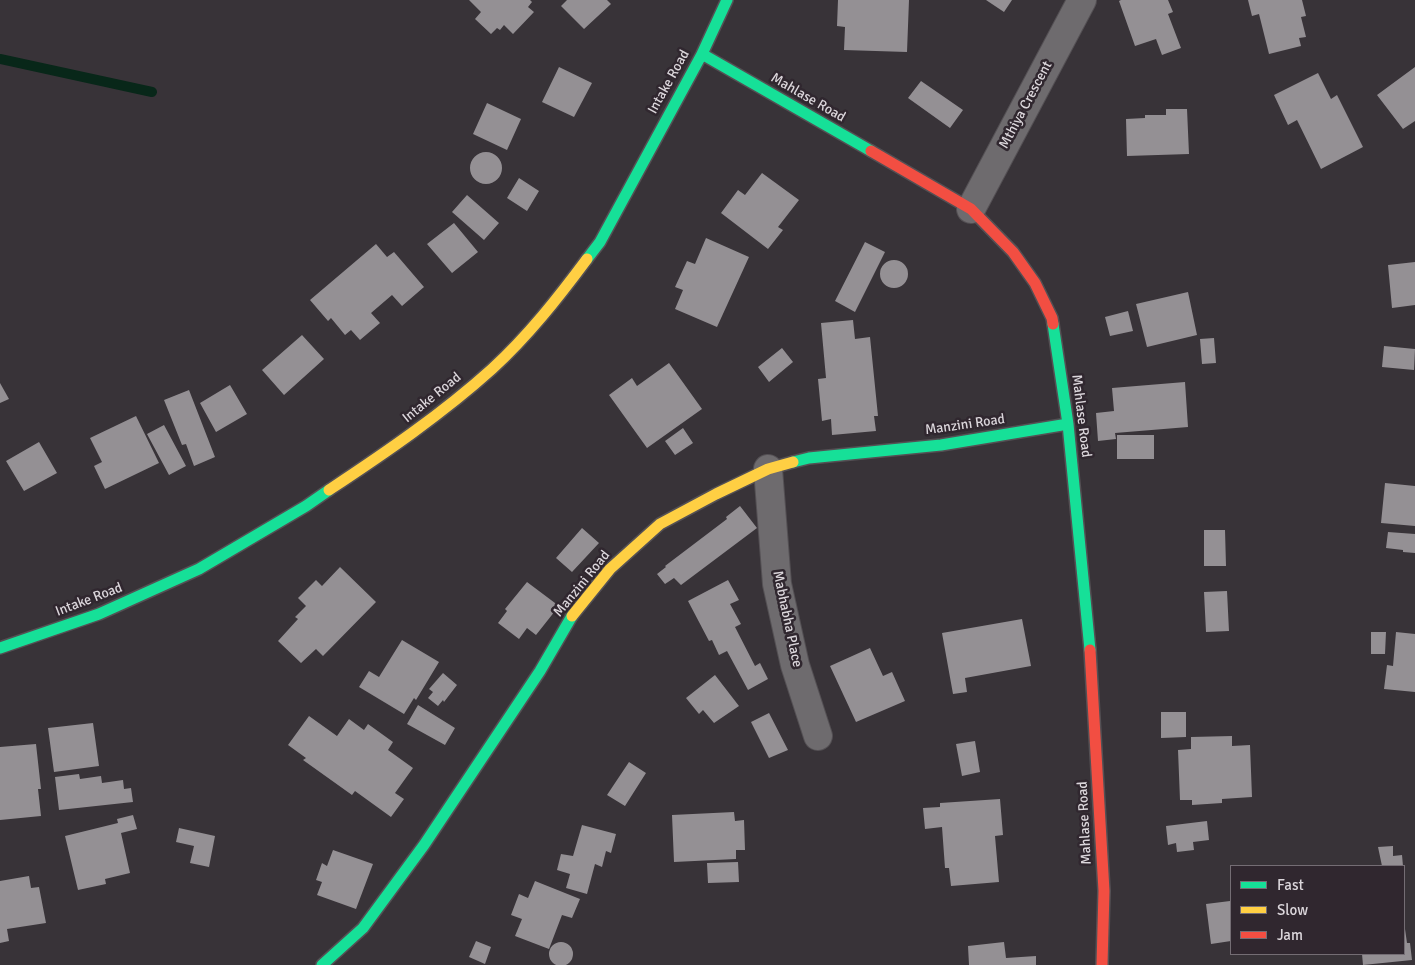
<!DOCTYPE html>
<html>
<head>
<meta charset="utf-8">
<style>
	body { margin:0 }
	#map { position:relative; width:1415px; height:965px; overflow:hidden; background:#383338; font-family:Signika,sans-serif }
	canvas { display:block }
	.legend { position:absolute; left:1230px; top:865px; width:175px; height:90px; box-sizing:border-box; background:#30272f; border:1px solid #746d74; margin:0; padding:6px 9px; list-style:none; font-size:15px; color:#dbd6db }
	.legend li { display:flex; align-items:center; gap:10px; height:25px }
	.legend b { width:25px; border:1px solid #746d74 }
</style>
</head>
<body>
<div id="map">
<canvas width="1415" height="965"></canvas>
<ul class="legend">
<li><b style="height:6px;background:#16e098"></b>Fast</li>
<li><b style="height:6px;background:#ffcf43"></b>Slow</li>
<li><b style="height:6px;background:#f24e42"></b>Jam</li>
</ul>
</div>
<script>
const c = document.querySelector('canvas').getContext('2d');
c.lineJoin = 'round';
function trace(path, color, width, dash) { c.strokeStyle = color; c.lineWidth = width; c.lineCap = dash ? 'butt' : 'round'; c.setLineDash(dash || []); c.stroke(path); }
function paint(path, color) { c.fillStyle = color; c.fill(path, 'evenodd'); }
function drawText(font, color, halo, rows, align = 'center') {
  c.font = font + ' Signika,sans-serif'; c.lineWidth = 5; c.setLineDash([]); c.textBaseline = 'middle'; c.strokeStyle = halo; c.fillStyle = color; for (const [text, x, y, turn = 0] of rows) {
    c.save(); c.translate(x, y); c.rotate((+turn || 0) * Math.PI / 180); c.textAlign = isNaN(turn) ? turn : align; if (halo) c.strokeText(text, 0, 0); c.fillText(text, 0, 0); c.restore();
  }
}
const stream = new Path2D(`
	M0,59L152,92`);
const building = new Path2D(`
	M469,0H530L532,2L528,7L534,12L513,34L504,25L500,30L497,28L491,34L475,19L481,12Z
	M567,0H607L611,4L584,29L561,6Z
	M838,0H909L907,52L844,50L845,27L837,26Z
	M986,0H1012L1004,12Z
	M1121,0H1168L1173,12L1168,14L1181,48L1162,55L1156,39L1135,46L1119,1Z
	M1248,0H1302L1306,16L1301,17L1306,37L1299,38L1301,46L1269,54L1259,14L1252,16Z
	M559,67L592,83L574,117L542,102Z
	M1415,67V121L1403,129L1377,95Z
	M1318,73L1331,99L1337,95L1363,147L1321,169L1297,120L1288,125L1274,95Z
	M921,81L963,110L950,128L908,98Z
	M487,103L521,119L507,150L473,134Z
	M1166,109H1187L1189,154L1127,156L1126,119L1145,118V115H1166Z
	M470 168a16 16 0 1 1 32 0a16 16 0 1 1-32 0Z
	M762,173L799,200L778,227L783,230L768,249L721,213L738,190L745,195Z
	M519,178L539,191L527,211L507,198Z
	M467,195L499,223L484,240L452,212Z
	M454,223L478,252L452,273L427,244Z
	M706,238L749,257L717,327L675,309L683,290L675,287L687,261L695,264Z
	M865,242L885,252L855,312L835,301Z
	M376,244L387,257L394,252L424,287L402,306L392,295L371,313L380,323L360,340L351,330L345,335L331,318L328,321L310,300Z
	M880 274a14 14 0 1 1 28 0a14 14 0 1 1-28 0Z
	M1415,262V305L1392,308L1388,265Z
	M1188,292L1197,335L1147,347L1136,304Z
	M1128,311L1133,331L1110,336L1105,317Z
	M853,320L855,339L870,337L878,416H874L876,431L832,435L831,419L822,421L818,379L826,378L821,323Z
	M302,335L324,359L284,395L262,370Z
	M1214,338L1216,363L1202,364L1200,339Z
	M1384,346L1415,349L1414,370L1382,367Z
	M782,348L793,362L769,382L758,367Z
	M669,363L702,409L647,448L609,395L632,378L637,386Z
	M1185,382L1188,427L1115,433L1116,439L1098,441L1096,413L1114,411L1112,388Z
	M0,383L9,399L0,403Z
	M230,385L247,414L216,432L200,403Z
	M189,390L215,457L194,466L186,444L182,445L164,400Z
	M136,416L159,463L105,489L94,466L102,462L90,438Z
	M164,425L186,466L169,475L147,434Z
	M683,428L693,443L675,455L665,441Z
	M1117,435H1154V459H1117Z
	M39,442L57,473L24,491L6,461Z
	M1385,483L1415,486V526L1381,523Z
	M740,506L757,528L681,585L674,578L665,584L657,574L666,567L665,566L727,519L726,517Z
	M582,528L599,543L572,572L556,558Z
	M1204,530H1225L1226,566H1204Z
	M1388,532L1415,534V553L1403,552V550L1386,548Z
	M340,567L376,602L323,656L316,649L301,663L278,641L298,619L295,617L306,606L298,598L316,580L322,586Z
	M728,580L739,600L730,604L741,624L735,627L755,666L760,663L768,679L748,690L727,651L719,655L712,640L709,641L688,601Z
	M527,582L559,606L536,635L527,628L519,639L498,623L507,611L505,609Z
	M1227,591L1229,631L1206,632L1204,592Z
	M1022,619L1031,666L965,678L967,692L953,694L942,633Z
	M1371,632H1386L1385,654H1371Z
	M1396,632L1415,634V692L1384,689L1387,665L1393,666Z
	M402,640L439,662L416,700L414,698L404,714L359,687L369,671L379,677Z
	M870,648L883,676L892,672L905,701L856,722L830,666Z
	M443,673L457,685L444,702L443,700L438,706L428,698L433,692L429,689Z
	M715,675L739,706L714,723L703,710L699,714L686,698Z
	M418,705L455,728L445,745L407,724Z
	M1161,712H1186V737L1161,738Z
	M769,713L788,750L769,758L751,722Z
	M309,716L337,736L349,719L364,730L368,724L393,742L388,750L413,768L395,793L404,799L391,817L355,791L352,795L303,760L306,758L288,745Z
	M93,723L99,766L54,772L48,728Z
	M1232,736V746L1250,745L1252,797L1222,799V803L1192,805V800H1180L1178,750L1191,749V737Z
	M975,741L980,772L962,776L956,744Z
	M36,744L41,789H38L41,816L0,820V747Z
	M629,762L646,773L625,806L607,795Z
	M79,774L80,779L101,776L102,783L123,780L124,789L131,788L133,802L59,810L55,777Z
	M1000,799L1003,835L995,836L999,882L951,886L949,868H945L942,827L925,829L923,808L940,807V803Z
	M734,812L735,821L744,820L745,850H736V859L674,862L672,815Z
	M133,815L137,829L121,833L130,873L105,879L106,884L78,890L65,836L118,823L117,819Z
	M1207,821L1209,840L1193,842L1194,850L1177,852L1176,843L1168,845L1166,826Z
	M582,825L616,834L611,853L606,851L602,867L595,864L587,894L566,888L570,874L557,870L561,854L573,856Z
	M179,828L215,836L209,867L190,863L194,846L176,842Z
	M1393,846V856L1402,855L1403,866H1382L1378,847Z
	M333,850L373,864L356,909L317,895L322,882L316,880L322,863L327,866Z
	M738,862L739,882L708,883L707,863Z
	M29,876L31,888L39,887L46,923L7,929L9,941L0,943V881Z
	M535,881L580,899L572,918L562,915L549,949L515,936L522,919L511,915L519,894L528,898Z
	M1230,901L1231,941L1211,944L1206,904Z
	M1404,929H1405L1407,943H1410L1412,960L1363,965L1362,954H1404Z
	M476,941L491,947L485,964L469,957Z
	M549 954a12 12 0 1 1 24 0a12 12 0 1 1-24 0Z
	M1004,942L1006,958L1036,956V965H969L968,946Z`);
const street = new Path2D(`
	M971,209L1082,0
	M768,469L777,584L795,665L818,736`);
const fast = new Path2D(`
	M702,54L871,151
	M587,259L600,242L702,54L727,0
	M1053,324L1068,424L1090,650
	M793,462L809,458L941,445L1068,424
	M0,648L99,614L199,569L306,506L329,490
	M322,965L363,928L424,845L540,671L572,616`);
const slow = new Path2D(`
	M329,490C385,453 442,414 492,369C528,336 558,298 587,259
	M572,616L610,569L660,524L716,494L768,469L793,462`);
const jam = new Path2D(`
	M871,151L971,209L1013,252L1035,283L1052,318L1053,324
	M1090,650L1104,891L1102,965`);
const streetNames = [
	["Intake Road",669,82,-61],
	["Mahlase Road",808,98,30],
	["Mthiya Crescent",1026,105,-62],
	["Intake Road",432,398,-39],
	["Mahlase Road",1081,416,83],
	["Manzini Road",965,425,-8],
	["Manzini Road",582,584,-51],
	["Intake Road",89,600,-21],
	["Mabhabha Place",787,619,78],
	["Mahlase Road",1085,823,-93]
];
trace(stream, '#082719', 10);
paint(building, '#949094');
trace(street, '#545054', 30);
trace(fast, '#545054', 14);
trace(slow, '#545054', 14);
trace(jam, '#545054', 14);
trace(street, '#6e6b6e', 28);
trace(fast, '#16e098', 11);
trace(slow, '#ffcf43', 11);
trace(jam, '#f24e42', 11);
drawText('14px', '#dbd6db', '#30272f', streetNames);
</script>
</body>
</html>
